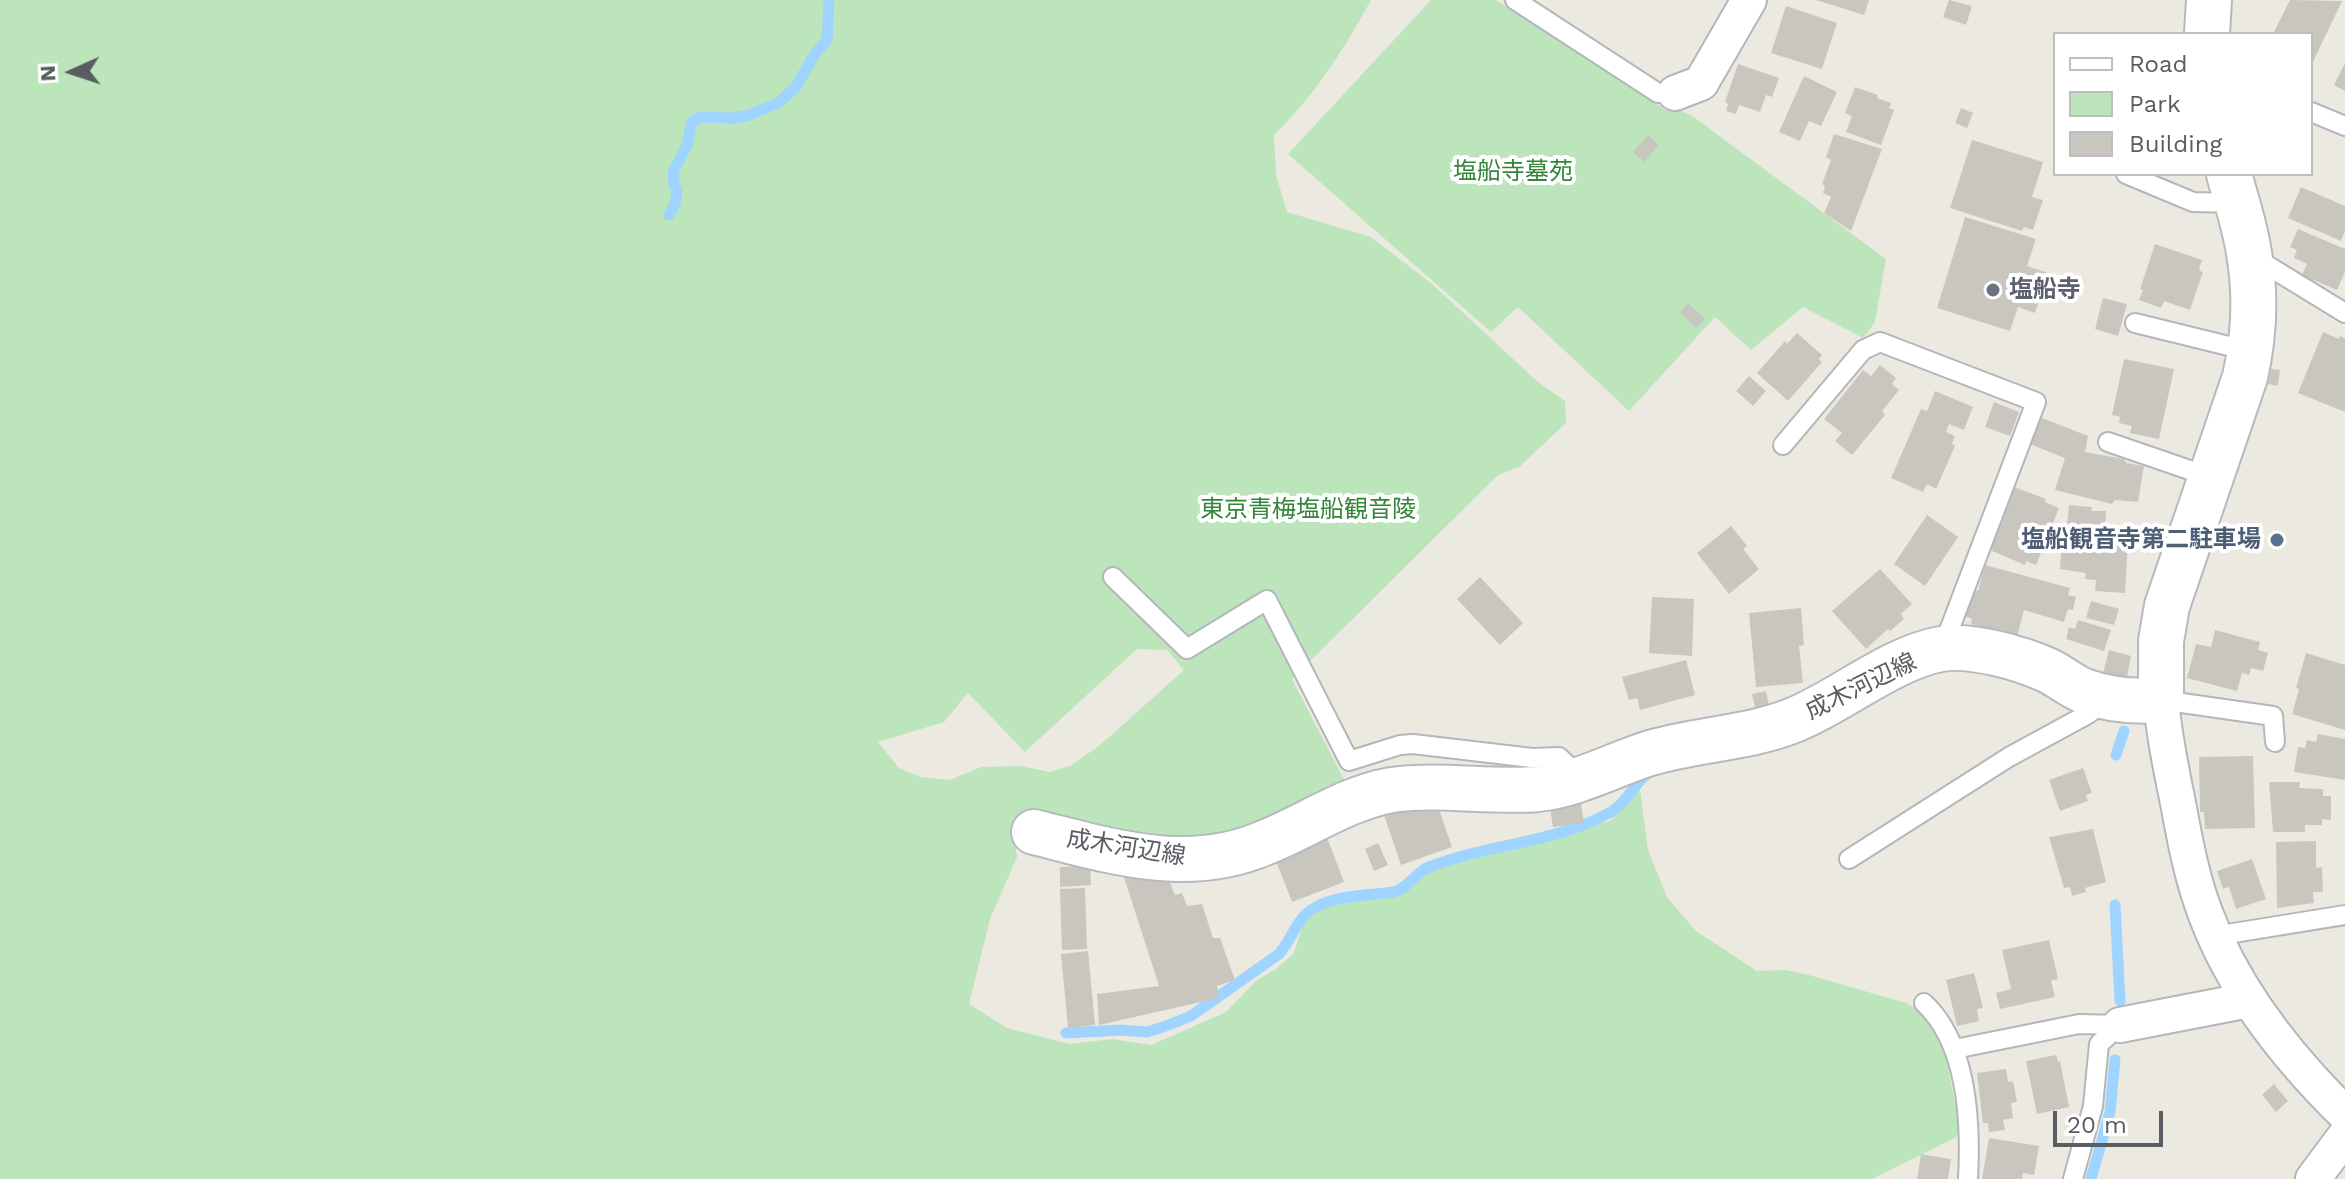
<!DOCTYPE html>
<html>
<head>
<meta charset="utf-8">
<style>
	body { margin:0 }
	#map { position:relative; width:2345px; height:1179px; overflow:hidden; background:#eceae0; font-family:"Work Sans",sans-serif }
	canvas { display:block }
	.legend { position:absolute; left:2053px; top:32px; width:260px; height:144px; box-sizing:border-box; background:#fff; border:2px solid #bdbec0; margin:0; padding:10px 14px; list-style:none; font-size:24px; color:#595d62 }
	.legend li { display:flex; align-items:center; gap:16px; height:40px }
	.legend b { width:40px; border:2px solid #bdbec0 }
	.north { position:absolute; left:32px; top:32px; width:80px; height:80px; -webkit-text-stroke:6px #fff; paint-order:stroke; rotate:267deg; font-size:22px; font-weight:700; line-height:32px; text-align:center; color:#595d62 }
	.north::after { content:''; display:block; margin:auto; width:28px; height:36px; background:#595d62; clip-path:polygon(50% 0,100% 100%,50% 72%,0 100%) }
	.scale { position:absolute; left:2053px; top:1111px; width:110px; height:36px; box-sizing:border-box; border:4px solid #595d62; border-top:0; padding-left:10px; font-size:24px; line-height:28px; white-space:nowrap; color:#595d62; -webkit-text-stroke:6px #fff; paint-order:stroke }
</style>
</head>
<body>
<div id="map">
<canvas width="2345" height="1179"></canvas>
<ul class="legend">
<li><b style="height:10px;background:#fff"></b>Road</li>
<li><b style="height:22px;background:#bce5bc"></b>Park</li>
<li><b style="height:22px;background:#c9c6c0"></b>Building</li>
</ul>
<div class="north">N</div>
<div class="scale">20 m</div>
</div>
<script>
const c = document.querySelector('canvas').getContext('2d');
c.lineJoin = 'round';
function paint(path, color) { c.fillStyle = color; c.fill(path, 'evenodd'); }
function trace(path, color, width, dash) { c.strokeStyle = color; c.lineWidth = width; c.lineCap = dash ? 'butt' : 'round'; c.setLineDash(dash || []); c.stroke(path); }
function drawText(font, color, halo, rows, align = 'center') {
  c.font = font + ' "Work Sans","Noto Sans JP",sans-serif'; c.lineWidth = 8; c.setLineDash([]); c.textBaseline = 'middle'; c.strokeStyle = halo; c.fillStyle = color; for (const [text, x, y, turn = 0] of rows) {
    c.save(); c.translate(x, y); c.rotate((+turn || 0) * Math.PI / 180); c.textAlign = isNaN(turn) ? turn : align; if (halo) c.strokeText(text, 0, 0); c.fillText(text, 0, 0); c.restore();
  }
}
const green = new Path2D(`
	M0,0H1371C1345,48 1313,98 1274,135L1276,175L1287,212L1371,237L1432,284L1538,382L1565,401L1566,423L1519,467L1498,475L1292,679L1352,795L1241,845L1013,826L1017,857L990,919L969,1004L1007,1028L1070,1044L1112,1039L1151,1045L1226,1012L1257,980L1276,969L1294,953L1304,921L1319,910L1349,900L1402,894L1428,871L1610,821L1640,789L1648,850L1667,897L1696,931L1757,971L1785,970L1809,975L1906,1003L1930,1017L1946,1057L1961,1135L1872,1179H0ZM1137,649L1167,650L1184,670L1099,746L1070,766L1049,772L1022,766L981,767L950,780L920,777L899,768L878,742L944,722L968,693L1025,752Z
	M1431,0H1496L1666,110L1671,105L1695,118L1886,259L1875,322L1863,338L1803,307L1751,350L1715,317L1629,411L1518,307L1491,332L1288,154Z`);
const stream = new Path2D(`
	M669,215L675,204L677,191L673,180L674,170L687,145L692,122L700,117L734,118L749,115L778,103L796,87L814,55L827,40L829,0
	M2116,755L2124,731
	M2115,905L2120,1001
	M1066,1033L1120,1030L1147,1032L1163,1027L1191,1016L1279,954C1291,941 1296,920 1311,910C1335,894 1367,896 1394,892C1407,889 1416,872 1429,867C1487,844 1556,843 1611,812C1627,803 1634,783 1649,772
	M2091,1179L2110,1112L2115,1060`);
const building = new Path2D(`
	M1816,0H1869L1864,15Z
	M1949,0L1972,6L1966,25L1943,17Z
	M2290,0L2342,1L2311,66V34H2273Z
	M1786,6L1837,23L1822,69L1771,53Z
	M2345,63V91L2334,85Z
	M1738,64L1779,78L1772,97L1766,95L1760,112L1739,105L1736,114L1726,111L1728,104L1725,102Z
	M1804,76L1837,92L1821,126L1809,121L1800,141L1779,132Z
	M1855,87L1878,95L1877,98L1891,103L1889,108L1894,110L1881,145L1846,132L1852,116L1845,113Z
	M1961,108L1973,113L1967,128L1955,123Z
	M1834,134L1882,149L1851,231L1824,213L1831,197L1823,193L1825,186L1822,184L1831,160L1826,157Z
	M1648,135L1659,145L1644,162L1633,152Z
	M1972,140L2043,162L2032,197L2043,200L2033,230L2024,227L2022,231L1950,208Z
	M2301,187L2345,206V231L2341,241L2288,218Z
	M1965,217L2036,239L2027,266L2048,273L2035,313L2018,307L2010,331L1937,308Z
	M2298,229L2345,249V272L2337,290L2302,275L2307,264L2294,258L2297,250L2290,247Z
	M2155,244L2202,260L2199,270L2203,272L2190,310L2164,301L2161,308L2139,300L2143,290L2140,289Z
	M2103,298L2127,304L2118,336L2095,329Z
	M1688,303L1705,319L1696,328L1680,312Z
	M2323,332L2339,339L2340,336L2345,338V412L2298,393Z
	M1797,333L1822,355L1819,359L1822,362L1788,401L1757,373L1785,341L1787,344Z
	M2124,359L2174,369L2159,439L2130,433L2132,426L2119,423L2120,417L2112,415Z
	M1880,365L1896,378L1892,384L1899,390L1882,411L1885,415L1852,455L1835,441L1842,433L1824,419L1863,370L1871,376Z
	M2271,369L2280,370L2278,386L2268,384Z
	M1749,376L1766,391L1753,406L1736,391Z
	M1935,391L1973,407L1964,430L1949,424L1946,432L1955,436L1952,444L1955,446L1936,489L1927,484L1923,492L1891,478L1921,409L1927,411Z
	M1994,402L2019,412L2010,436L1985,427Z
	M2042,418L2088,436L2085,452L2124,459L2126,463L2144,466L2138,502L2115,500L2112,504L2055,490L2065,458L2030,444Z
	M2014,487L2046,499L2045,502L2059,508L2050,531L2045,529L2039,543L2044,545L2036,565L2026,561L2025,565L1990,550Z
	M2069,505L2092,507L2091,511H2106L2104,539L2128,541L2125,593L2095,591L2096,580L2085,579L2086,573L2060,569L2063,526H2067Z
	M1927,515L1958,537L1925,586L1894,564Z
	M1731,526L1747,546L1743,549L1759,569L1729,594L1697,553Z
	M1985,565L2070,588L2068,595L2076,597L2073,610L2068,609L2064,622L2024,610L2017,637L1971,624L1972,619L1965,616L1973,591H1978Z
	M1880,569L1912,604L1901,614L1904,619L1890,631L1888,629L1866,649L1832,611Z
	M1480,577L1523,623L1500,645L1457,599Z
	M1652,597L1694,599L1692,656L1649,653Z
	M2091,601L2119,609L2114,625L2086,618Z
	M1801,608L1804,645L1799,646L1803,683L1756,687L1749,613Z
	M2078,620L2111,630L2104,651L2066,639L2069,627L2075,629Z
	M2215,630L2260,642L2258,650L2268,653L2263,671L2251,668L2249,675L2242,673L2237,691L2187,678L2196,644L2211,647Z
	M2109,650L2131,656L2126,682L2102,677Z
	M2306,653L2345,665V730L2292,714L2299,689L2296,688Z
	M1686,660L1695,695L1640,710L1637,698L1629,700L1622,677Z
	M1766,691L1771,714L1758,718L1752,694Z
	M2318,734L2345,739V780L2294,772L2298,747L2305,748L2307,740L2316,742Z
	M2253,756L2255,828L2205,829L2204,812H2200L2199,757Z
	M2083,768L2092,793L2086,795L2088,801L2060,811L2049,780Z
	M2269,782H2300L2299,788L2323,789V796H2331V820L2322,819V825H2305V832H2273Z
	M1580,797L1584,823L1553,827L1549,801Z
	M1435,798L1452,847L1401,865L1384,815Z
	M2093,829L2106,882L2085,888L2086,892L2072,896L2070,887L2064,888L2049,837Z
	M1326,835L1344,882L1292,902L1274,856Z
	M2316,841V868L2322,867L2323,892H2313L2314,903L2277,908L2276,842Z
	M1378,843L1388,865L1374,871L1365,849Z
	M2252,859L2266,899L2236,909L2229,887L2223,889L2217,871Z
	M1090,866L1091,885L1060,887V867Z
	M1123,874L1168,878L1175,895L1182,893L1187,906L1202,904L1213,938H1220L1235,980L1217,986L1219,998L1099,1025L1097,994L1159,986Z
	M1085,888L1087,949L1062,950L1060,889Z
	M2049,940L2058,979L2051,981L2055,997L2000,1009L1996,993L2011,989L2002,950Z
	M1088,951L1095,1025L1068,1028L1061,954Z
	M1974,973L1983,1008L1977,1009L1979,1021L1957,1026L1946,980Z
	M2056,1055L2058,1062L2060,1061L2069,1107L2037,1114L2026,1061Z
	M2006,1069L2008,1082L2013,1081L2017,1102L2011,1103L2013,1118L2003,1120L2005,1130L1989,1132L1988,1123H1983L1977,1073Z
	M2274,1084L2288,1101L2276,1112L2262,1095Z
	M1989,1138L2039,1146L2034,1175L2023,1173L2022,1179H1982Z
	M1921,1154L1951,1159L1948,1179H1917Z`);
const lane = new Path2D(`
	M1515,0L1658,93H1675
	M2311,112L2345,126
	M2126,174L2193,202L2237,203
	M2252,256L2345,313
	M2135,323L2249,351
	M2108,442L2210,477
	M1783,445L1863,350L1880,342L2036,402L1942,649
	M1113,577L1187,649L1267,600L1349,761L1400,745L1413,744L1532,758L1559,757L1580,777
	M2161,700L2273,716L2275,742
	M1849,859L2009,757L2088,714L2105,701
	M2215,936L2345,915
	M1924,1003C1968,1044 1971,1123 1968,1179
	M1955,1049L2079,1024L2120,1025
	M2073,1179L2093,1106L2099,1044L2120,1025`);
const street = new Path2D(`
	M1675,93L1701,83L1749,0
	M2161,700C2164,735 2171,769 2178,803C2185,841 2192,879 2206,915C2235,992 2287,1057 2345,1114
	M2120,1025L2249,1000
	M2313,1179L2345,1136`);
const secondary = new Path2D(`
	M2207,34L2209,0
	M1034,832C1111,851 1187,876 1264,843C1307,826 1346,798 1392,790C1440,783 1489,793 1538,789C1576,785 1611,766 1647,754C1695,739 1747,739 1794,720C1841,701 1891,658 1941,649C1972,644 2020,658 2047,670C2060,676 2071,686 2084,691C2109,700 2134,702 2161,700V641L2167,606L2245,377C2254,337 2256,293 2249,253C2245,226 2236,200 2229,174`);
const markers = [
	[1993,290,8,"#6b7280"],
	[2277,540,8,"#5c6f8a"]
];
const parkNames = [
	["塩船寺墓苑",1513,172],
	["東京青梅塩船観音陵",1308,510]
];
const worshipNames = [
	["塩船寺",2009,290]
];
const serviceNames = [
	["塩船観音寺第二駐車場",2261,540]
];
const streetNames = [
	["成木河辺線",1861,687,-26],
	["成木河辺線",1126,848,9]
];
paint(green, '#bce5bc');
trace(stream, '#9ed4ff', 11);
paint(building, '#c9c6c0');
trace(lane, '#b3b7bb', 22);
trace(street, '#b3b7bb', 38);
trace(secondary, '#b6babf', 48);
trace(lane, '#fff', 18);
trace(street, '#fff', 34);
trace(secondary, '#fff', 44);
for (const [x, y, r, color] of markers) { const dot = new Path2D(); dot.arc(x, y, r, 0, 2 * Math.PI); c.fillStyle = color; c.fill(dot); trace(dot, '#fff', 3); }
drawText('24px', '#348539', '#fff', parkNames);
drawText('bold 24px', '#5b616d', '#fff', worshipNames, 'left');
drawText('bold 24px', '#4e5e75', '#fff', serviceNames, 'right');
drawText('24px', '#595d62', '#fff', streetNames);
</script>
</body>
</html>
